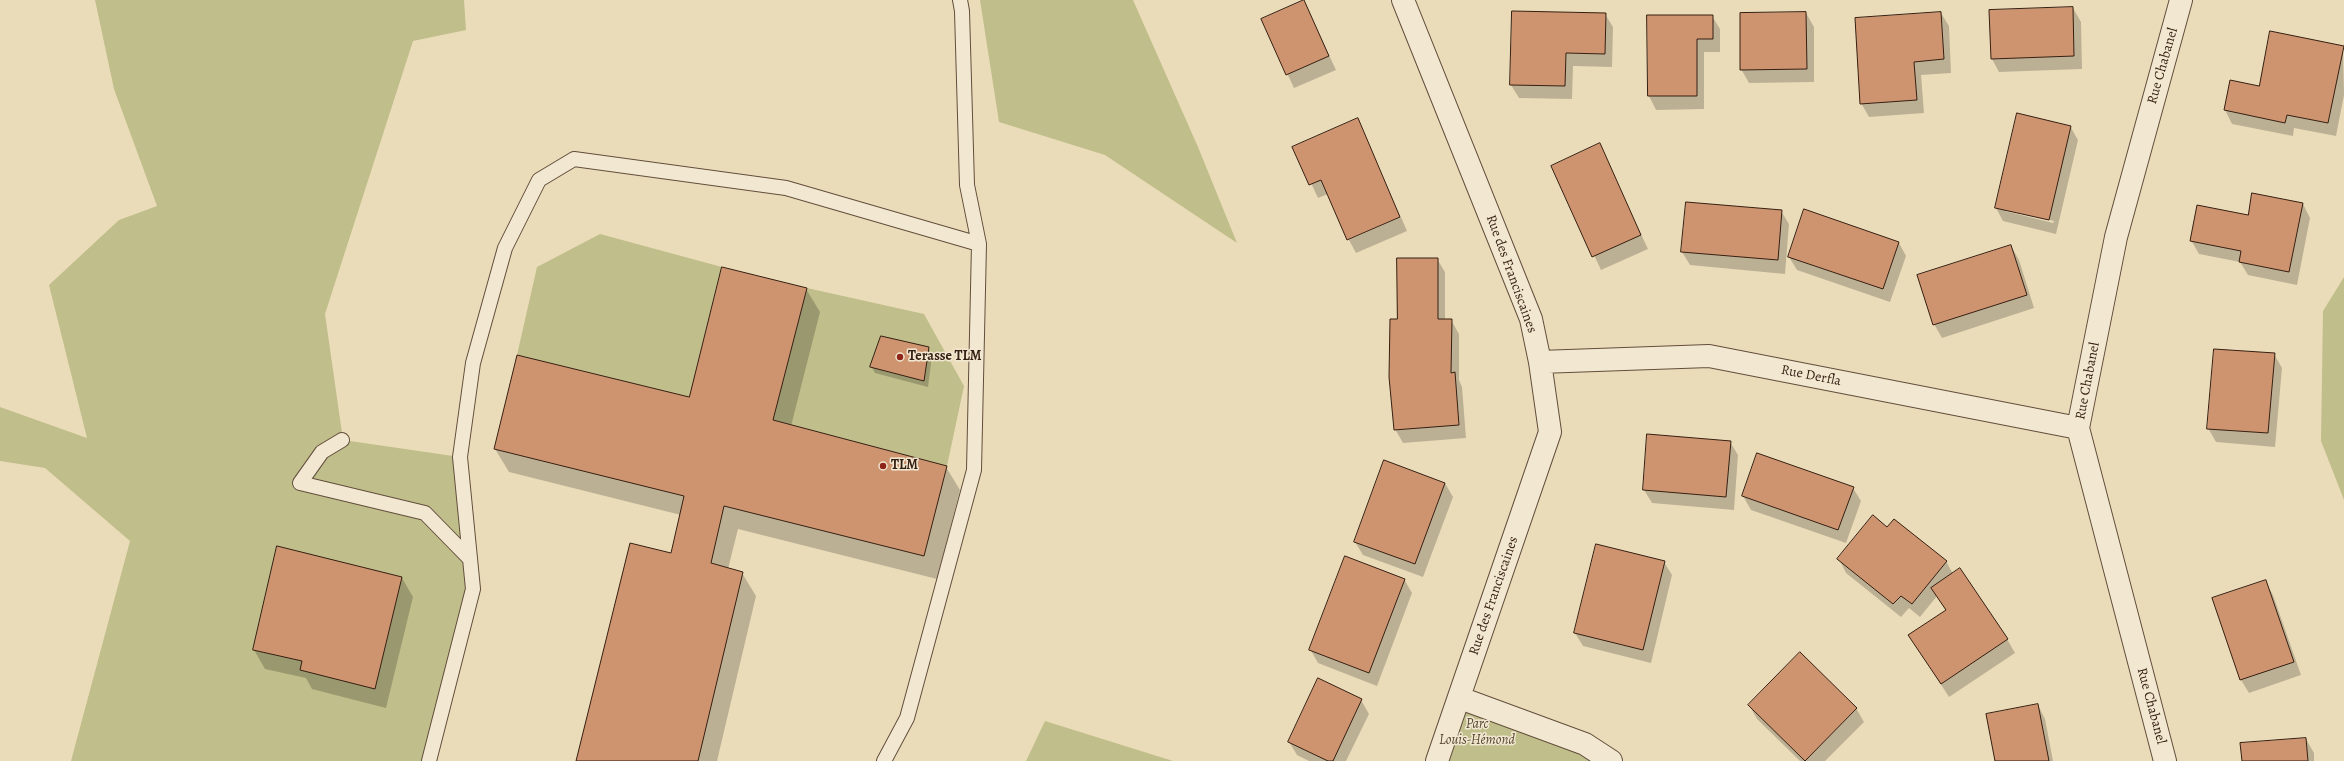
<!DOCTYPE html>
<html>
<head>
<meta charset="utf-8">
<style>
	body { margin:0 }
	canvas { display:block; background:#ebdcb9 }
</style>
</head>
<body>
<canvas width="2344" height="761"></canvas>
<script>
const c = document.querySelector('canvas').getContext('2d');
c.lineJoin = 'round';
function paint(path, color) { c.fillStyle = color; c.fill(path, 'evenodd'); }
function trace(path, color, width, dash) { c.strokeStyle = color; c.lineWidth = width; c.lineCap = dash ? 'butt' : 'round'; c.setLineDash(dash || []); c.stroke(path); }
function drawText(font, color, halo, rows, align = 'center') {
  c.font = font + ' Alegreya,serif'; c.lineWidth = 3; c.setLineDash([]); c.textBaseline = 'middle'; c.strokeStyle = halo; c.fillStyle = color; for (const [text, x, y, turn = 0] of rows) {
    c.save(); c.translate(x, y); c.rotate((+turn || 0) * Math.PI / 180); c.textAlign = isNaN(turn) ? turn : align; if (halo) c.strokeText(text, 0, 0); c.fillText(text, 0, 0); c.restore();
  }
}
const green = new Path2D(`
	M95,0H464L466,30L413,41L325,314L343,440L460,457L473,589L429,761H71L130,541L45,468L0,461V407L87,438L49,285L119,220L157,206L114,89Z
	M980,0H1133L1198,147L1237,243L1105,155L999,122Z
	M600,234L722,267L689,397L517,355L537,267Z
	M2344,277V500L2321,441L2323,311Z
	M807,288L924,314L964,386L947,466L773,420Z
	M1460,698L1611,761H1437Z
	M1045,721L1173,761H1026Z`);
const shadow = new Path2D(`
	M1304,1L1336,70L1294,88L1262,19Z
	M2073,8L2081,22L2082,69L1999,72L1992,59Z
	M1806,13L1814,27V82L1749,83L1741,69Z
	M1941,13L1949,26L1951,73L1921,75L1924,113L1869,117L1861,103Z
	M1605,14L1613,27L1612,67L1573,66L1572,99L1519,98L1511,85Z
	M1648,16H1712L1720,29V52H1704V109L1656,110L1649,96Z
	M2343,47L2344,95L2336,136L2294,128L2293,136L2232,124L2225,110L2230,81L2260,87Z
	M1357,119L1400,216L1348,239L1328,194L1318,198L1294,147Z
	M2070,126L2078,140L2056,234L2003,221L1996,208ZM2005,209L2054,221L2053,223L2005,211Z
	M1599,145L1648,249L1601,270L1552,166Z
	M2303,204L2310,218L2297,285L2248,275L2240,262L2199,254L2191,240L2249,216Z
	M1781,211L1789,224L1785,274L1690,265L1682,252Z
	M1401,217L1407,231L1356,253L1349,240Z
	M1899,243L1906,256L1890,302L1797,270L1789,257Z
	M2011,246L2019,260L2034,308L1942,338L1934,324Z
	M1437,259L1445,272V320H1451L1459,334V380L1462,387L1466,438L1403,443L1395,429Z
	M806,289L820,312L791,426L946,467L960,490L937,579L738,529L728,569L742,573L756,596L717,761H577L672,554L681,515L509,472L495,449L690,398Z
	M928,348L932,355L928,387L875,373L871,366Z
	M2274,354L2282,368L2275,447L2216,442L2208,428Z
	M1730,442L1738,455L1734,510L1652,503L1644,490Z
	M1445,483L1453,497L1423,577L1363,555L1355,542Z
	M1853,488L1861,501L1846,543L1751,510L1743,496Z
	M1887,529L1946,561L1953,574L2007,639L2015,653L1949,697L1909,635L1946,611L1937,596L1920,617L1909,608L1901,617L1846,573L1839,559Z
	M278,548L402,578L413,597L386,708L312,689L306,678L265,669L254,650Z
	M1664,562L1672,575L1651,663L1583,646L1575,633Z
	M1404,579L1412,593L1377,686L1318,663L1310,649Z
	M2265,581L2273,595L2301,675L2249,693L2241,680L2213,599Z
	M1361,700L1369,714L1346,761H1309L1297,755L1289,742Z
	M1749,705L1856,708L1864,722L1825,761H1800L1757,719Z
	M2038,705L2045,719L2053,761H1996Z
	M2306,739L2314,753V761H2243Z`);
const building = new Path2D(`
	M1304,0L1329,56L1286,75L1261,19Z
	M2073,7L2074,56L1991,59L1989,10Z
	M1512,11L1606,13L1605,54L1566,53L1565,86L1510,85Z
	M1806,12L1807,69L1740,70V13Z
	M1941,12L1944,59L1914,62L1917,100L1860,104L1855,18Z
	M1647,15H1713V39H1697V96H1648Z
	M2270,31L2344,46L2328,123L2287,115L2285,123L2224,110L2230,80L2259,86Z
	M2017,113L2071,126L2049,220L1995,208Z
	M1358,118L1400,217L1347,240L1321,180L1309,185L1292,147Z
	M1600,143L1641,235L1592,257L1551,166Z
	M2252,193L2303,203L2289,272L2239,262L2241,251L2190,241L2197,205L2248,215Z
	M1686,202L1782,210L1778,260L1681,252Z
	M1804,209L1899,242L1883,289L1788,257Z
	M2011,245L2027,295L1933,325L1917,275Z
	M1397,258H1438V319H1452L1451,373L1455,372L1459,425L1394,430L1389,377L1390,319H1397Z
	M722,267L807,288L773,420L947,466L924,556L724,506L711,563L743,572L698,761H576L630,543L671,553L684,496L494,449L517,355L689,397Z
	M881,336L929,347L924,381L870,367Z
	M2214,349L2275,353L2268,433L2207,429Z
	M1647,434L1731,441L1726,497L1643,490Z
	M1757,453L1854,487L1838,530L1742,496Z
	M1384,460L1445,483L1415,564L1354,542Z
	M1873,515L1887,527L1894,519L1947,561L1912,604L1901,596L1893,604L1837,559Z
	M1596,544L1665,561L1643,650L1574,633Z
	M277,546L402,577L375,689L300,670L302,661L253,650Z
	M1345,556L1405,579L1369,673L1309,650Z
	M1960,568L2008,639L1941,684L1908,635L1946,610L1931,588Z
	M2266,580L2294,662L2240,680L2212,598Z
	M1800,652L1857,708L1805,761L1748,705Z
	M1318,678L1362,699L1333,761H1328L1288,742Z
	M2038,704L2049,761H1995L1986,714Z
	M2306,738L2308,761H2242L2240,743Z`);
const lane = new Path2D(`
	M342,440L322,452L300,483L425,513L470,559
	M429,761L473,589L460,457L473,363L505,248L539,180L574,159L786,188L979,244
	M884,761L907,718L974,470L979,244L967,185L962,11L960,0`);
const street = new Path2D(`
	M1403,0L1531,319L1540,362L1550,432L1437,761
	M1540,362L1709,356L2078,428
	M1460,698L1585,744L1611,761
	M2165,761L2078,428L2116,237L2181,0`);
const markers = [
	[900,357,4,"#8f2418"],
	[883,466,4,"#8f2418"]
];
const streetNames = [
	["Rue Chabanel",2163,66,-74],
	["Rue des Franciscaines",1511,274,70],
	["Rue Derfla",1811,376,11],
	["Rue Chabanel",2088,381,-79],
	["Rue des Franciscaines",1494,596,-71],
	["Rue Chabanel",2151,706,75]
];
const poiNames = [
	["Terasse TLM",908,357],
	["TLM",891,466]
];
const parkNames = [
	["Parc",1477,725],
	["Louis-Hémond",1477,741]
];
paint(green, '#c0be8a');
paint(shadow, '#0003');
paint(building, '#ce946f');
trace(building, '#351f12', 1);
trace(lane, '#624e3c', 16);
trace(street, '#624e3c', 24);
trace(lane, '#f2e8d2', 14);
trace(street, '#f2e8d2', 22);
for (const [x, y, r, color] of markers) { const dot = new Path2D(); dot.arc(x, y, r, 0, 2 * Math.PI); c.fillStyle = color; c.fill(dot); trace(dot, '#f2e8d2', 1.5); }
drawText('14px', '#351f12', '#f2e8d2', streetNames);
drawText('bold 14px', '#351f12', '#f2e8d2', poiNames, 'left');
drawText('italic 14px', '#584730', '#f2e8d2', parkNames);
</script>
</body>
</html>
